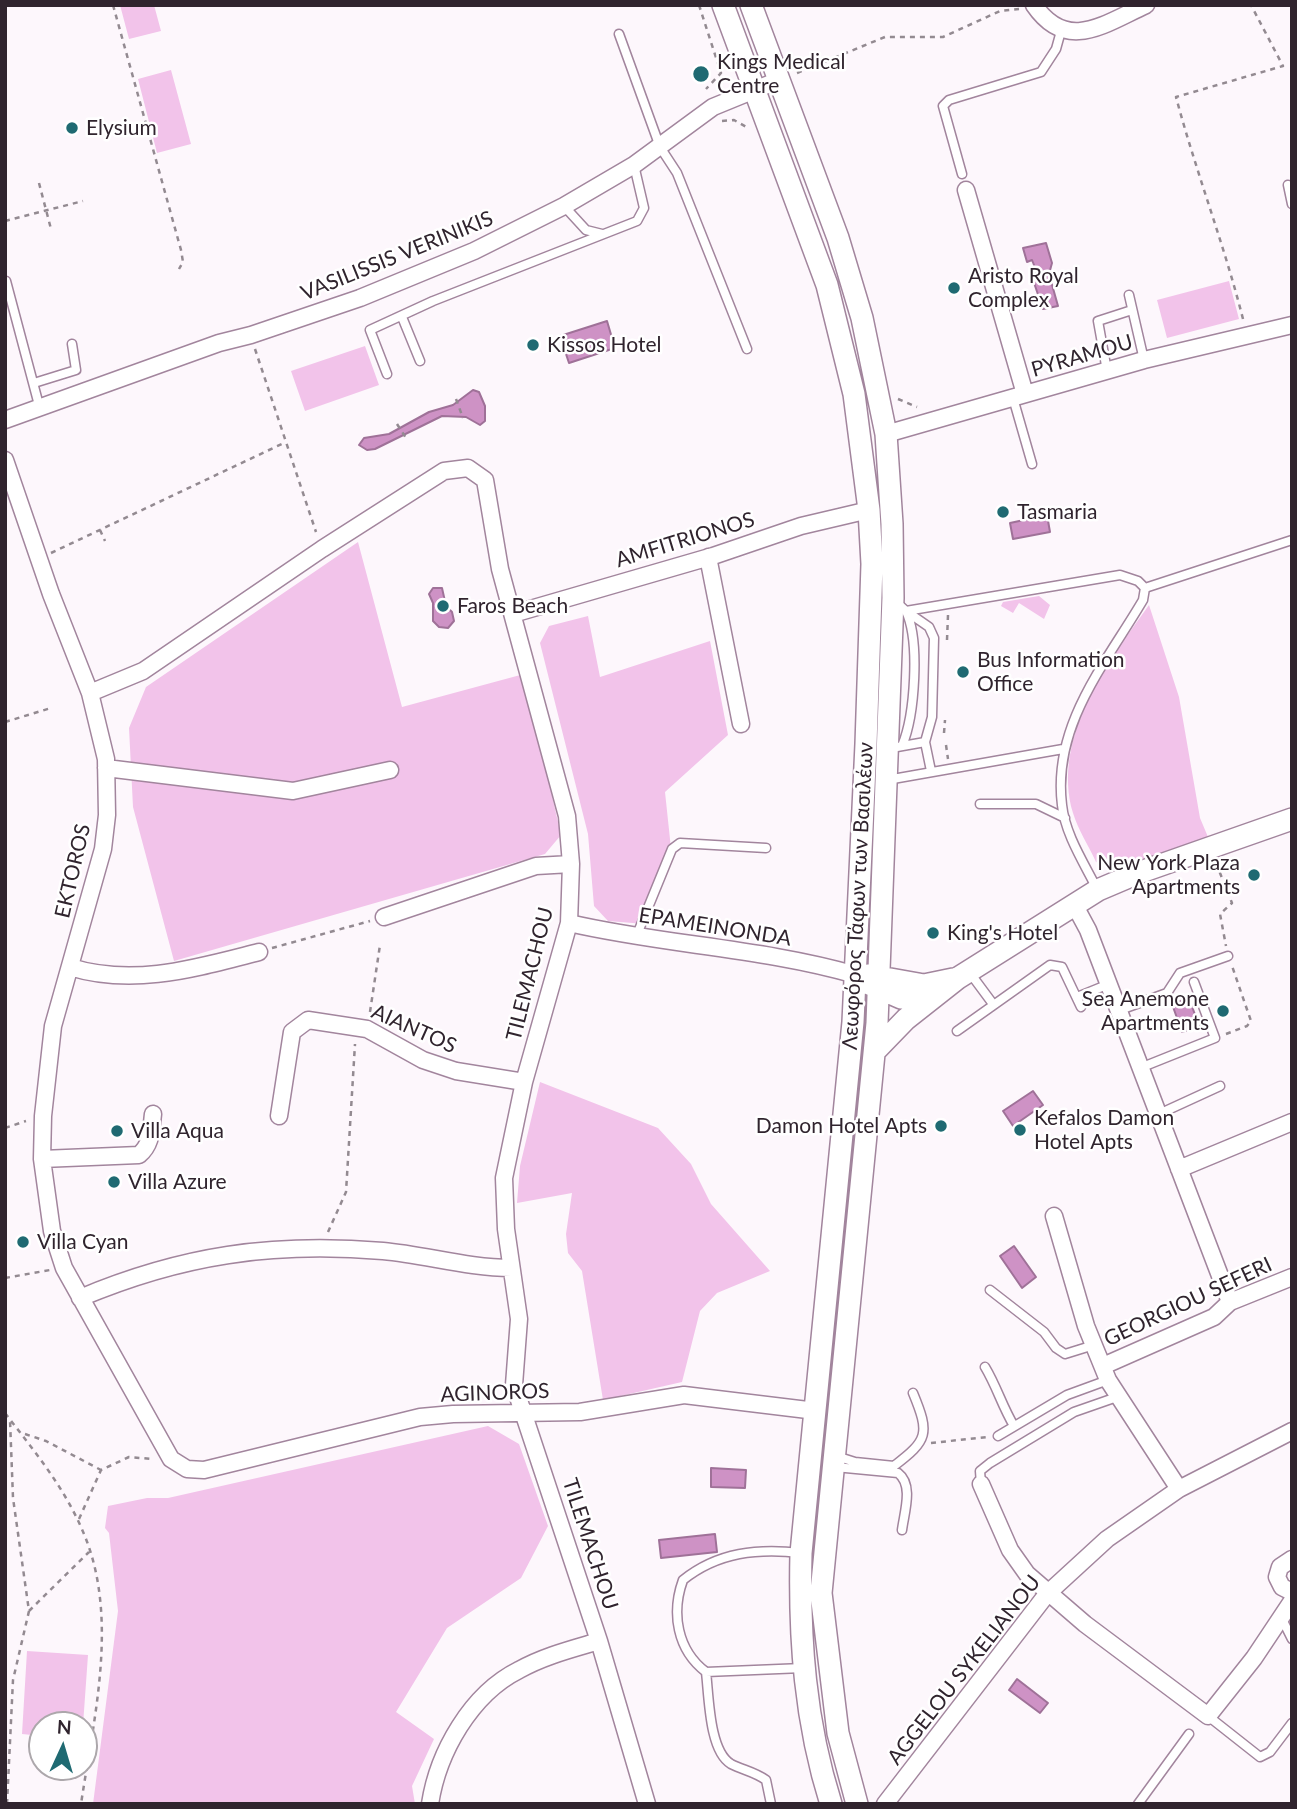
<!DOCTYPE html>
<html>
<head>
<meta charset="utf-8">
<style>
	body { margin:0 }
	#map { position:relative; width:1297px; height:1809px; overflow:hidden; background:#fdf7fc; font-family:Lato,sans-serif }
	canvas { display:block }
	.frame { position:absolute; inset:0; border:7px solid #30242e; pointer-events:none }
	.north { position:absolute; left:28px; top:1711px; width:70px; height:70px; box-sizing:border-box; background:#fff; border:2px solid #aca7ab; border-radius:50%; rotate:4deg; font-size:19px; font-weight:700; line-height:28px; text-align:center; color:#30242e }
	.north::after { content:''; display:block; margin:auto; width:24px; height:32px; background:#1f6a72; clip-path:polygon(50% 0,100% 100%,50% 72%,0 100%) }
</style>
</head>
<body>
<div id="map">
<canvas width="1297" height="1809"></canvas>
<div class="frame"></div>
<div class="north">N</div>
</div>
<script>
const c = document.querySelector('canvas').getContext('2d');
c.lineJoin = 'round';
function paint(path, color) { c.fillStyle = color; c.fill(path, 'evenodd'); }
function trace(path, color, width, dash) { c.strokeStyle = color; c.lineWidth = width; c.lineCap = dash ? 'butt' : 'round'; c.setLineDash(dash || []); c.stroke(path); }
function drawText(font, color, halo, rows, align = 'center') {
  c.font = font + ' Lato,sans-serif'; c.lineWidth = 5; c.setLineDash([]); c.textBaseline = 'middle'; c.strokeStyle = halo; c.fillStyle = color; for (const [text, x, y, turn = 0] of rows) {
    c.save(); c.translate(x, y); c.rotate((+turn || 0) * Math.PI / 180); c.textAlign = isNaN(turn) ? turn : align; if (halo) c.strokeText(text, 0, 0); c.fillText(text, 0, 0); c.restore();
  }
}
const green = new Path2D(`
	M120,5H154L161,31L129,39Z
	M171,70L191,144L157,153L138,79Z
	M1229,281L1239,319L1167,338L1157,300Z
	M365,346L379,385L305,411L291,371Z
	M358,542L402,707L524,674L561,835L545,854L174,961L133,807L129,728L146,687Z
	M1039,596L1050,605L1044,619L1019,603L1013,613L1001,606L1003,602Z
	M1149,605L1179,697L1200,818L1208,837L1118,871L1096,862C1089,846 1078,830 1073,813C1051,738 1108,662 1149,605Z
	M588,616L600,677L710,641L728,735L665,792L672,858L645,924L608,921L594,906L588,834L540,643L549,626Z
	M540,1082L658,1128L691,1164L711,1204L770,1271L717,1293L700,1311L682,1382L603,1400L582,1271L568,1253L566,1234L572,1193L517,1203L520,1166Z
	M488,1426L519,1444L548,1526L521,1578L447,1628L396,1712L434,1739L412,1786L415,1804H93L118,1611L109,1533L105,1528L108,1506L147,1498H168Z
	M27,1651L88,1655L83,1725H42V1736L22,1734Z`);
const water = new Path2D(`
	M1046,243L1052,263L1049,274L1058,306L1043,309L1032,277L1036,270L1032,260L1027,262L1023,248Z
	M607,321L615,348L569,363L560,336Z
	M473,390L479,392L485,406V421L480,425L466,417L442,416L375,449L367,450L359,445L364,438L389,434L429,412L453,405Z
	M1047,515L1050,532L1013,539L1010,523Z
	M433,588H442L446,606L452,612L454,621L448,628L439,627L433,621V603L429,594Z
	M1189,998L1199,1026L1182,1032L1172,1004Z
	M1033,1091L1043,1105L1013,1126L1003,1111Z
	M1014,1246L1036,1277L1022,1288L1000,1256Z
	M711,1468L746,1470L745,1488L711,1487Z
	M715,1534L717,1552L661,1558L659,1540Z
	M1017,1679L1048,1703L1040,1713L1009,1690Z`);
const path = new Path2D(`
	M113,5L181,250L183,262L179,269
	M699,5L721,73L706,89
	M797,73L885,37H943L1000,11L1019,9
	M722,121L734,120L748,128
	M39,183L51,229
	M5,221L83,201
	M1243,319C1224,244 1196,172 1176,97L1283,66L1251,5
	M255,349L316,532
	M456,399L463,418
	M898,399L917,407
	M397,424L406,438
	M100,530L105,541
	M51,553L286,442
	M947,640L948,615
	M5,722L51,708
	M944,733L945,720
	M946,745L948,759
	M1216,863L1232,903L1220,914L1226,946
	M272,948L370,921
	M370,1012L380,945
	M1226,1034L1247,1026L1251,1021L1232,966
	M5,1128L26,1121
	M328,1232L346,1192L355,1044
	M5,1278L50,1270
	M5,1413C35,1452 65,1488 84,1534C119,1618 94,1717 81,1804
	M25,1434L46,1441L101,1470
	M931,1443L987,1437
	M79,1519L101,1470L129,1457L152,1459
	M29,1611L89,1552
	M7,1804L13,1680L29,1611L13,1498L10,1420`);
const lane = new Path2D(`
	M619,34L660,147L677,173L747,349
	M962,174L943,106L949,100L1041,72L1056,49L1061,31
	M1288,185L1292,204
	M564,206L586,230L602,234
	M6,281L40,409
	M1129,295L1144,360
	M402,317L420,361
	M1107,371L1098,321L1132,310
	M387,374L370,330L433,301L637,221L644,208L634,165
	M34,383L76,370L72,344
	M1013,398L1032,464
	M1145,588L1292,540
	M895,601L906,611L1120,575L1138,581L1145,588
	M906,611L929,627L934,638L932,717L925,742L931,771
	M902,746C915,715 920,641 906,611
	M897,747L925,742
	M887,780L1063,749
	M980,804H1036L1065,818
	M1097,889C1084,863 1065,834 1062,805C1052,725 1106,663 1143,600L1145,588
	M636,937L672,849L680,843L766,848
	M970,973L993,1004
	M1077,997L1109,984
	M1120,1010L1167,993L1180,973L1228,956
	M957,1031L1050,965L1062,967L1081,1007
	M1140,1068L1215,1038L1194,982
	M1159,1114L1220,1086
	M990,1290L1044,1332L1056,1348L1065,1354L1094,1345
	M985,1367C997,1387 1002,1406 1014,1426
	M998,1436L1067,1395L1108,1380
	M836,1456L855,1462L894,1466C928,1440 930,1434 913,1393
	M835,1467L898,1473C914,1485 904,1513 902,1530
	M981,1484L980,1471L990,1463L1074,1412L1117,1397
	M801,1553C758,1548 718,1552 683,1580C671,1613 677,1650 706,1672L803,1668
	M1281,1617L1292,1639
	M706,1672C709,1696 709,1751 731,1764C743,1770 755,1772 766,1780L771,1804
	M1208,1716L1260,1757L1270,1752L1292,1723
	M1138,1804L1189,1734`);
const street = new Path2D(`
	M1034,5C1067,53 1104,24 1146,5
	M966,190L1025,394
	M5,420L219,343L251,335L360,298L474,251L564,206L634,165L713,107L779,80
	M886,434L1144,360L1292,325
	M5,460L51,594L90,693L106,759L107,815L103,849L53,1026L43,1116L42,1159L52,1231L64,1268L171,1459L187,1469L204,1470L420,1417L453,1414L580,1412L684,1395L816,1411
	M708,557L741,724
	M513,614L713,556L801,526L869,510
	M90,693L143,671L322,549L444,471L468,468L485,480L500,569L567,816L571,864L569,923L524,1082L504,1178L506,1229L519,1319L514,1385L599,1641L647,1804
	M106,768L293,791L390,770
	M1074,904L1088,930L1230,1302
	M384,917L536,866L571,864
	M569,923C663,945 763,948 856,975
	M70,967C134,987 196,968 259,952
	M279,1116L292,1032L308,1020L367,1029L423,1060L456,1071L524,1082
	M42,1159L139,1155C152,1144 151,1130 153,1114
	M1179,1169L1292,1122
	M1054,1216L1086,1326L1108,1380L1179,1489
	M80,1298C182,1255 272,1242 383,1251C426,1255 468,1268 511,1268
	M1103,1366L1214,1317L1230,1302L1292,1277
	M981,1484L1010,1550L1027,1574L1085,1624L1208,1716L1254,1658L1292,1601
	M1292,1559L1280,1567L1277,1577L1282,1587L1292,1592
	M430,1804C438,1752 471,1694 519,1670C544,1656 572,1649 599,1641
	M885,1804L1047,1594L1107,1539L1179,1489L1292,1431`);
const secondary = new Path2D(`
	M723,5L827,285L854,394L869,510L872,564L866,744L853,1022L801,1553C799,1639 805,1722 831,1804
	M751,5L838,238L862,318L886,434L892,524L893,598L877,1023L821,1593L838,1733L857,1804
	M868,975L924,985L953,979
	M869,984L901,998H932
	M875,1051L906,1019L958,978L1098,890L1138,873L1292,819`);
const markers = [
	[701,74,9,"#1f6a72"],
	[72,128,7,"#1f6a72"],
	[954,288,7,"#1f6a72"],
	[533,345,7,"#1f6a72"],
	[1003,512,7,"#1f6a72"],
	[443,606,7,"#1f6a72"],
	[963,672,7,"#1f6a72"],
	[1254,875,7,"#1f6a72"],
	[933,933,7,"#1f6a72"],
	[1223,1011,7,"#1f6a72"],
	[941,1126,7,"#1f6a72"],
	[1020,1130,7,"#1f6a72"],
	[117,1131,7,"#1f6a72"],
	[114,1182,7,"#1f6a72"],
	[23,1242,7,"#1f6a72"]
];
const poiNames = [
	["Kings Medical",717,62],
	["Centre",717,86],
	["Elysium",86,128],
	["Aristo Royal",968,276],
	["Complex",968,300],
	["Kissos Hotel",547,345],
	["Tasmaria",1017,512],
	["Faros Beach",457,606],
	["Bus Information",977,660],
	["Office",977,684],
	["New York Plaza",1240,863,"right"],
	["Apartments",1240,887,"right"],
	["King's Hotel",947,933],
	["Sea Anemone",1209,999,"right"],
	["Apartments",1209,1023,"right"],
	["Kefalos Damon",1034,1118],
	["Hotel Apts",1034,1142],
	["Damon Hotel Apts",927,1126,"right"],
	["Villa Aqua",131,1131],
	["Villa Azure",128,1182],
	["Villa Cyan",37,1242]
];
const streetNames = [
	["VASILISSIS VERINIKIS",397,256,-22],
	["PYRAMOU",1082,356,-16],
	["AMFITRIONOS",685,540,-17],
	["EKTOROS",73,871,-77],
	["Λεωφόρος Τάφων των Βασιλέων",858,896,-87],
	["EPAMEINONDA",715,927,9],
	["TILEMACHOU",530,974,-76],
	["AIANTOS",414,1029,24],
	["GEORGIOU SEFERI",1188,1302,-25],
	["AGINOROS",495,1393,-2],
	["TILEMACHOU",590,1544,72],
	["AGGELOU SYKELIANOU",964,1670,-52]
];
paint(green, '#f2c3ea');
paint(water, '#ce92c5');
trace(water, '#9f7198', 2);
trace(lane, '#a2859d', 11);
trace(street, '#a2859d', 19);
trace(secondary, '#a2859d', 24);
trace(path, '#938a91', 2.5, [5, 5]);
trace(lane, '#fff', 8);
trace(street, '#fff', 16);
trace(secondary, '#fff', 21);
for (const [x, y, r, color] of markers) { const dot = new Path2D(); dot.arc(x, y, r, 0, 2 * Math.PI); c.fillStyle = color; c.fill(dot); trace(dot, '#fff', 2.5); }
drawText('21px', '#30242e', '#fff', poiNames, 'left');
drawText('21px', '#30242e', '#fff', streetNames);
</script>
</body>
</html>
